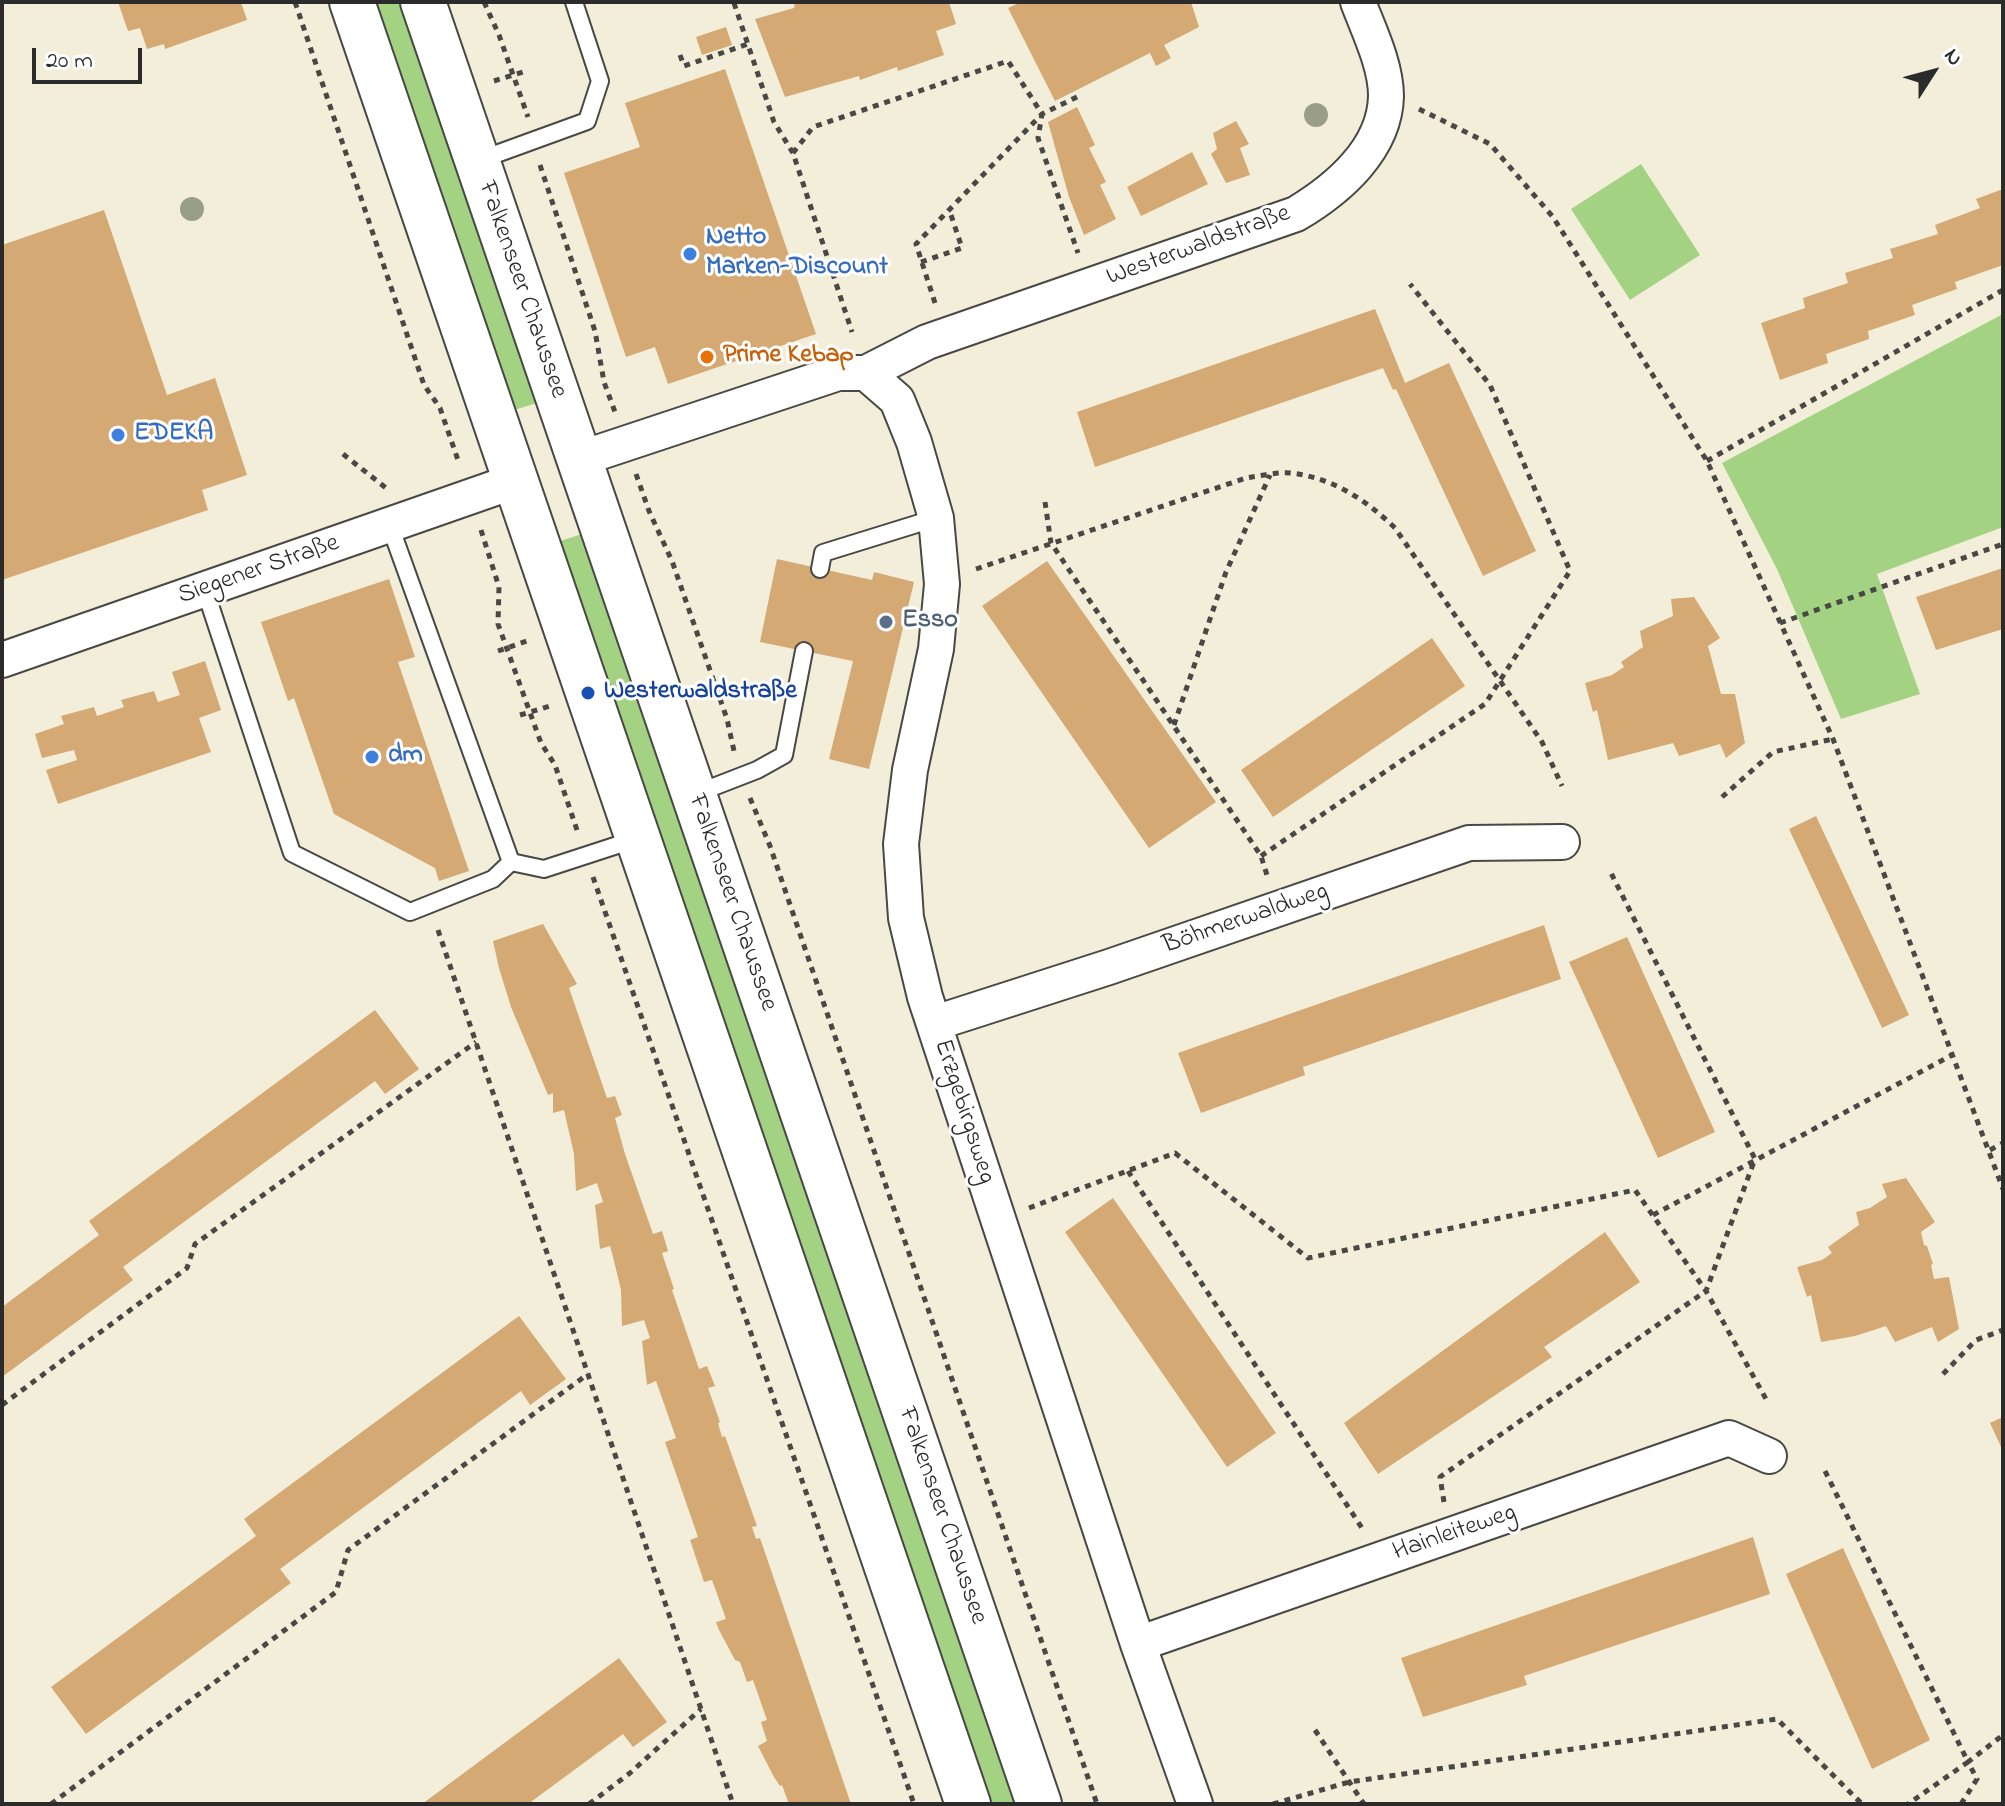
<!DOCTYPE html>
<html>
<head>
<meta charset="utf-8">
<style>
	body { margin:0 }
	#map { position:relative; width:2005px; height:1806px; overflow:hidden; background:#f2eeda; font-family:"Indie Flower",sans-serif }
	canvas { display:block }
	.frame { position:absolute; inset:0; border:4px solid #2b2b2b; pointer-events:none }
	.north { position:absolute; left:1893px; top:32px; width:80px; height:80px; -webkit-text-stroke:6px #fff; paint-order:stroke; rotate:54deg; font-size:22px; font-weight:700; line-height:32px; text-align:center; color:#2b2b2b }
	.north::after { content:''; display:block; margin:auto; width:28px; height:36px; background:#2b2b2b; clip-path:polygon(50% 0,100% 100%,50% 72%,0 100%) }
	.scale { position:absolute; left:32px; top:48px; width:110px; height:36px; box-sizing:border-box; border:4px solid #2b2b2b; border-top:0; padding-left:10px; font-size:24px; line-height:28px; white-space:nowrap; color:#2b2b2b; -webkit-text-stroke:6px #fff; paint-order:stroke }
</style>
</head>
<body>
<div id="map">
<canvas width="2005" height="1806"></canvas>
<div class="frame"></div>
<div class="north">N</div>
<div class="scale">20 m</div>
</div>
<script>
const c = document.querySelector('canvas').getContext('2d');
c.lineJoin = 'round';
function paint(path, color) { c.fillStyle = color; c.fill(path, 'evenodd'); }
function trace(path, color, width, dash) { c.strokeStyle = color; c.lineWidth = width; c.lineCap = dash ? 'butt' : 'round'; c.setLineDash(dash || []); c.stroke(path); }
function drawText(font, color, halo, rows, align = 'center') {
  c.font = font + ' "Indie Flower",sans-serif'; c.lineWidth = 6; c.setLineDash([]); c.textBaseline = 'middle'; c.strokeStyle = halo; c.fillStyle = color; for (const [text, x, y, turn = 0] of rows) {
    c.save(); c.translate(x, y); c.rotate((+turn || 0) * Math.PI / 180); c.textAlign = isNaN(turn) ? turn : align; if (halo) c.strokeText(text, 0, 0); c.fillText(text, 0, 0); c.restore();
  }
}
const green = new Path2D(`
	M375,2H400L537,403L514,410Z
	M1641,164L1700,255L1630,300L1571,209Z
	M2003,314V527L1877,574L1920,694L1841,719L1777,569L1722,463Z
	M582,534L1016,1804H988L557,542Z`);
const building = new Path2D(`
	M118,2H241L247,20L165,49L164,44L147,49L140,28L128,31Z
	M795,2H949L956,24L936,31L944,55L898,71L897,67L860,80L859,76L785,97L755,19L794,8Z
	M1021,2H1191L1199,27L1164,45L1171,58L1156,66L1150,53L1055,101L1008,8Z
	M726,27L732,45L702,55L696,37Z
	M725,69L816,334L668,384L655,347L626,357L564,173L640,147L625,103Z
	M1077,107L1095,145L1089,148L1106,182L1100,185L1116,219L1084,235L1069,197L1048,122Z
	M1236,121L1249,144L1240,148L1250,175L1226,183L1211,154L1217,149L1213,133Z
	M1192,152L1208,184L1141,216L1127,187Z
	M2003,189V255H2001L2003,265L1955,282L1957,289L1912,305L1915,315L1868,331L1869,339L1826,354L1828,363L1780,380L1761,323L1805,308L1803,298L1848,283L1845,273L1893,258L1890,249L1938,234L1935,225L1980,208L1976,199Z
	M104,210L167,395L215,378L247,475L202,490L208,510L2,580V245Z
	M1375,309L1405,383L1449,363L1536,551L1483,576L1396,389L1393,390L1383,368L1095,467L1077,412Z
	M777,559L872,580L874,572L914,582L869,769L829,759L853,661L760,642Z
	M1047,561L1216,802L1149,848L982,606Z
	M2003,568V629L1936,650L1916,597Z
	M389,579L415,657L398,662L469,871L439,881L435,868L334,814L294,698L288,701L261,622Z
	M1694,597L1720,638L1708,646L1721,694H1735L1745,743L1726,758L1720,744L1679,756L1673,743L1608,760L1597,710L1593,712L1585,683L1612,675L1624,667L1621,662L1643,647L1640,631L1673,616L1671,599Z
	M1432,638L1465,686L1273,817L1241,770Z
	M205,661L221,710L199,718L211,752L58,804L46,770L77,760L74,750L42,758L35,734L64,724L61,716L94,707L97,716L124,707L121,700L154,691L158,702L180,695L172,672Z
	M1816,816L1909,1015L1882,1028L1789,829Z
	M543,924L577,984L569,988L607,1098L615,1096L622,1115L615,1118L625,1154L653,1234L662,1231L668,1251L662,1253L674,1289L672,1290L699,1369L707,1366L715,1386L708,1388L720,1422L718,1423L722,1437L725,1436L757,1526L752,1527L756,1539L760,1538L851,1804H789L782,1785L780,1786L774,1777L758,1746L767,1741L761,1722L767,1720L753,1680L747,1682L740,1662L735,1660L719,1630L716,1622L726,1619L712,1580L704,1582L690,1540L698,1537L665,1442L676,1438L656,1381L647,1385L642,1341L650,1338L644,1320L622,1326L621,1290L613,1257L610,1246L600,1249L595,1205L603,1202L597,1183L576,1191L574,1154L564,1110L553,1113V1093L548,1095L511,1007L499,968L493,941Z
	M1544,925L1561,979L1303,1067L1305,1075L1201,1113L1178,1053Z
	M1627,937L1715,1132L1658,1158L1569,962Z
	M375,1010L419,1069L385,1094L375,1081L123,1267L133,1280L2,1377V1307L99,1235L89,1221Z
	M1906,1178L1935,1222L1921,1232L1924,1245L1927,1246L1933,1264L1931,1265L1934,1279L1949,1277L1959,1329L1938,1342L1932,1327L1895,1342L1886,1326L1855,1336L1821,1342L1811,1295L1807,1297L1797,1267L1822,1260L1832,1253L1828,1247L1859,1225L1856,1212L1870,1208L1887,1197L1882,1184Z
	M1113,1198L1276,1433L1227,1467L1065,1232Z
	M1605,1232L1640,1282L1544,1347L1552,1357L1378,1474L1344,1423Z
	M519,1316L566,1379L530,1405L521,1391L379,1496L280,1569L291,1583L86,1734L51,1687L256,1536L244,1519Z
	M2003,1417V1451L1990,1423Z
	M1753,1537L1770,1594L1524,1676L1527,1685L1423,1717L1401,1658Z
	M1843,1548L1930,1740L1872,1769L1786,1574Z
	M619,1658L667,1722L633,1747L623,1734L528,1804H422Z`);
const path = new Path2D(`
	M295,2L424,385L440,408L459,463
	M484,2L499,35L528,117
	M734,3L774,122L793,153L852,332
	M680,55L684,66L748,44
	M494,81L523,72
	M1419,109L1490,144L1553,217L1707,461L1833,739L2003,1189
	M793,153L813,127L1008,61L1042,114L1038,138L1078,253
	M540,165L595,331L604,382L615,412
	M921,262L962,248L949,209
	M935,303L916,244L1042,114L1079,96
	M343,454L386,488
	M1707,461L2003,290
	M636,474L649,511L672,561L727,719L734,751
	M1045,502L1051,543L1261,856L1267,875
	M481,530L499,587L498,624L541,743L555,765L577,830
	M976,569L1246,478C1260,476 1276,472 1290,473C1332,477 1366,500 1395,528L1542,742L1562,786
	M1780,623L2003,544
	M498,651L527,641
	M520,715L550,706
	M1174,725L1226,572L1270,475
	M1722,797L1773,752L1833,739
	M750,798L770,846L1097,1804
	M1261,856L1485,704L1570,571L1490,385L1410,284
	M593,877L914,1804
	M438,930L733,1804
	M1990,1150L2003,1143
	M1128,1171L1362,1528
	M1029,1208L1175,1153L1308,1258L1635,1190L1706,1291L1766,1399
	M1653,1215L1954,1054
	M1943,1374L1976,1340L2003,1330
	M2,1405L187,1268L195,1244L476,1042
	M1825,1471L1968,1762L1908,1804
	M1444,1502L1440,1477L1706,1291L1755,1159L1611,873
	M1315,1730L1364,1804
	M51,1804L336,1592L348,1550L588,1374
	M589,1804L630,1773L701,1709
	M1273,1804L1349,1782L1777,1719L1862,1804
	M1961,1804L1977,1779L1968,1762L2003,1735`);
const service = new Path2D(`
	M477,161L587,121L600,81L574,2
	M820,569L823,553L936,518
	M205,590L292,853L410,912L493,879L511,862L390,526
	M695,794L757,770L784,755L804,651
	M511,862L544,869L636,839`);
const minor = new Path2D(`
	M866,373L927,342L1296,214C1338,189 1385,149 1386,96C1386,65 1369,31 1358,2
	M579,459L838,373H866L897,400L914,442L936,518L942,584L936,649L910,770L901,844L906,918L925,997L1138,1644L1195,1804
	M2,660L515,481
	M935,1023L1109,967L1469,843L1562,842
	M1138,1644L1729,1438L1769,1456`);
const secondary = new Path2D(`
	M352,2L968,1804
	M423,2L1039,1804`);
const trees = [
	[1316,115],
	[192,209]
];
const markers = [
	[690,254,8,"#3f7fe0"],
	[707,357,8,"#e8710a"],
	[118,435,8,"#3f7fe0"],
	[886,622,8,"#5c6f8a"],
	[588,693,8,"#1a4fb4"],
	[372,757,8,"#3f7fe0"]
];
const shopNames = [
	["Netto",706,239],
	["Marken-Discount",706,269],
	["EDEKA",134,435],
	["dm",388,757]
];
const streetNames = [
	["Westerwaldstraße",1199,247,-20],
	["Falkenseer Chaussee",521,290,71],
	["Siegener Straße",259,571,-19],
	["Falkenseer Chaussee",731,903,71],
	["Böhmerwaldweg",1246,920,-19],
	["Erzgebirgsweg",963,1112,72],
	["Falkenseer Chaussee",941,1516,71],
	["Hainleiteweg",1455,1534,-19]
];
const foodNames = [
	["Prime Kebap",723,357]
];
const serviceNames = [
	["Esso",902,622]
];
const transitNames = [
	["Westerwaldstraße",604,693]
];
paint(green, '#a3d382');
paint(building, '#d4a974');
trace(service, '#494845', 20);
trace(minor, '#494845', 38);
trace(secondary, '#494845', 48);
trace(path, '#494845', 5, [6, 6]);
trace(service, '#fff', 16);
trace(minor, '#fff', 34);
trace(secondary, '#fff', 44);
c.fillStyle = '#989e88';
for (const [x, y] of trees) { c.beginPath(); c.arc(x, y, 12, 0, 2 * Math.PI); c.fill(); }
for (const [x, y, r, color] of markers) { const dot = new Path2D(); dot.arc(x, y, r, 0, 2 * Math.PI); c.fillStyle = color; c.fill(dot); trace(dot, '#fff', 3); }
drawText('bold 26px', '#366cbe', '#fff', shopNames, 'left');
drawText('26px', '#2b2b2b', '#fff', streetNames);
drawText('bold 26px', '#c56008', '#fff', foodNames, 'left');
drawText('bold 26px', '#4e5e75', '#fff', serviceNames, 'left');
drawText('bold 26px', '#164399', '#fff', transitNames, 'left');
</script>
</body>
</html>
